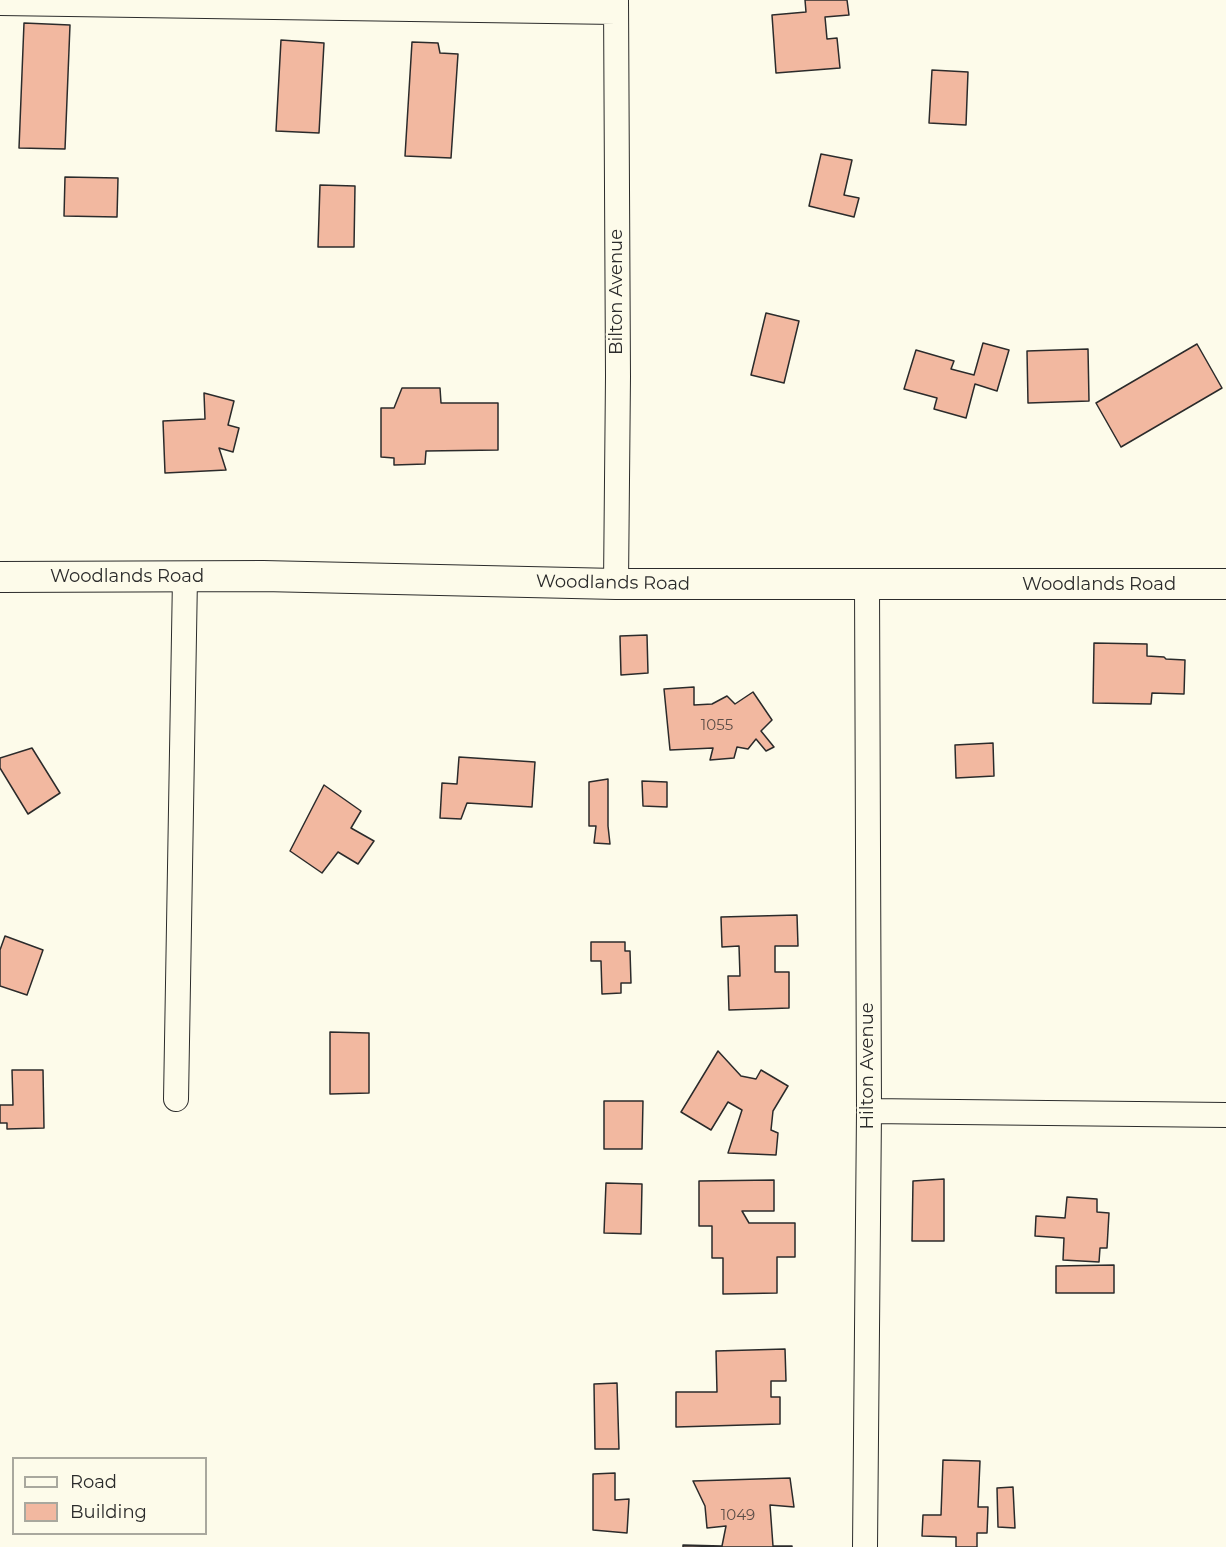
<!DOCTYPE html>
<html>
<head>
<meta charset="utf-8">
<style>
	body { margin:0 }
	#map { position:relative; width:1226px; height:1547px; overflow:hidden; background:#fdfbea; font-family:Montserrat,sans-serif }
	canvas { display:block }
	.legend { position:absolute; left:12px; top:1457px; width:195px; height:78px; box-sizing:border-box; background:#fdfbea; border:2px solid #a9a89e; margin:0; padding:8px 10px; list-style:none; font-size:18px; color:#2b2b2b }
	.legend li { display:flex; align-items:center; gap:12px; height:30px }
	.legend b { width:30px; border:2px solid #a9a89e }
</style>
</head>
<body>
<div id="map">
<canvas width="1226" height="1547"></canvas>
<ul class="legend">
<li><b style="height:8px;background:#fdfbea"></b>Road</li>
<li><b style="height:16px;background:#f2b8a0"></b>Building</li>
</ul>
</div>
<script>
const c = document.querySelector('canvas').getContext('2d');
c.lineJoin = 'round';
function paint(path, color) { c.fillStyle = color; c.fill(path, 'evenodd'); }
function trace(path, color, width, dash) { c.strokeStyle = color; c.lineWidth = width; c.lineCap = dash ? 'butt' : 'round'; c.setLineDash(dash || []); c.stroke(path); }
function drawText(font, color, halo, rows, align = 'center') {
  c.font = font + ' Montserrat,sans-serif'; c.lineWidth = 4.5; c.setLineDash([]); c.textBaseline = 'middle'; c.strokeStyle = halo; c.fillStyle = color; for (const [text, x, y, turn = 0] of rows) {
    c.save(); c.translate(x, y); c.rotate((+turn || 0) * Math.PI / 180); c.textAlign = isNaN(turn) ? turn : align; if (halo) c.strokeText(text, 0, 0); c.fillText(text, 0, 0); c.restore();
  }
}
const building = new Path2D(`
	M805,0H847L849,15L825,17L827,39L837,38L840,68L776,73L772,15L806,12Z
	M24,23L70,25L65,149L19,148Z
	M281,40L324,43L319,133L276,131Z
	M412,42L438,43L440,53L458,54L451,158L405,156Z
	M932,70L968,72L966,125L929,123Z
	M821,154L852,160L844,195L859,198L854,217L809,206Z
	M65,177L118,178L117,217L64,216Z
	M320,185L355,186L354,247H318Z
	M766,313L799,321L784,383L751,375Z
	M983,343L1009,350L997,391L975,384L966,418L934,409L937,398L904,389L916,350L954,361L951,369L974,375Z
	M1197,344L1222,388L1121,447L1096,403Z
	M1088,349L1089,401L1028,403L1027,351Z
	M402,388H440L441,403H498V450L426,451L425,464L394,465V458L381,457V408H394Z
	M204,393L234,401L228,425L239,428L233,452L219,448L226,470L165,473L163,421L205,419Z
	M647,635L648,673L621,675L620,636Z
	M1094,643L1147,644V656L1164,657L1166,659L1185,660L1184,694L1152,693L1151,704L1093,703Z
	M694,687V705L712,704L727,696L735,704L753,692L772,720L761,731L774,747L766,751L756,739L748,749L737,747L734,758L710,760L713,748L670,750L664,689Z
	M993,743L994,776L956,778L955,745Z
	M32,748L60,793L28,814L0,768V758Z
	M459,757L535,762L532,807L467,803L461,819L440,818L442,783L457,784Z
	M608,779V826L610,844L594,843L596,826H589V782Z
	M642,781L667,782V807L643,806Z
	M324,785L361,811L351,828L374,841L358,864L338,852L322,873L290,851Z
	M797,915L798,946H775V972H789V1008L729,1010L728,976H740L739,946L722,947L721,917Z
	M5,936L43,950L27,995L0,986V950Z
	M591,942H625V951H630L631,983H621V993L602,994L601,961H591Z
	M330,1032L369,1033V1093L330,1094Z
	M718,1051L741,1076L756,1079L761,1070L788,1086L773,1111L771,1130L778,1133L776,1155L728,1153L742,1110L728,1102L711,1130L681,1112Z
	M12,1070H43L44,1128L7,1129V1123H0V1105H13Z
	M604,1101H643L642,1149H604Z
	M944,1179V1241H912L913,1181Z
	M774,1180V1211H742L749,1223H795V1257H777V1293L723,1294V1258H712V1226H699V1181Z
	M606,1183L642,1184L641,1234L604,1233Z
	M1067,1197L1097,1199V1212L1109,1213L1107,1248H1100L1099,1262L1063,1260L1064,1238L1035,1236L1036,1216L1065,1218Z
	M1114,1265V1293H1056V1266Z
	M785,1349L786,1381H771V1397H780V1424L676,1427V1392H717L716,1351Z
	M617,1383L619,1449H595L594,1384Z
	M943,1460L980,1461L978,1507H988L987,1533H977V1547H956V1537L922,1536L923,1515H941Z
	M615,1473V1500L629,1499L627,1533L593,1530V1474Z
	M790,1478L794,1507L770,1505L773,1546H792V1547H683V1545L722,1546L726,1526L707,1528L705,1506L693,1481Z
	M1013,1487L1015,1528L998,1527L997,1488Z`);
const minor = new Path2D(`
	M0,3L616,12
	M616,584L618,376L616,0
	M176,1099L185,577
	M869,1111L1226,1115
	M865,1547L869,1111L867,585`);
const tertiary = new Path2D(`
	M0,577L263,576L616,584H1226`);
const numberNames = [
	["1055",717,726],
	["1049",738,1516]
];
const streetNames = [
	["Bilton Avenue",617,292,-90],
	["Woodlands Road",127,577],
	["Woodlands Road",613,583,1],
	["Woodlands Road",1099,585],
	["Hilton Avenue",868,1066,-90]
];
paint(building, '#f2b8a0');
trace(building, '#2b2b2b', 1.5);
trace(minor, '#2b2b2b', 26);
trace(tertiary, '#2b2b2b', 32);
trace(minor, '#fdfbea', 24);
trace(tertiary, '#fdfbea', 30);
drawText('15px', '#5d4e48', null, numberNames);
drawText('18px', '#2b2b2b', '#fdfbea', streetNames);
</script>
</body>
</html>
